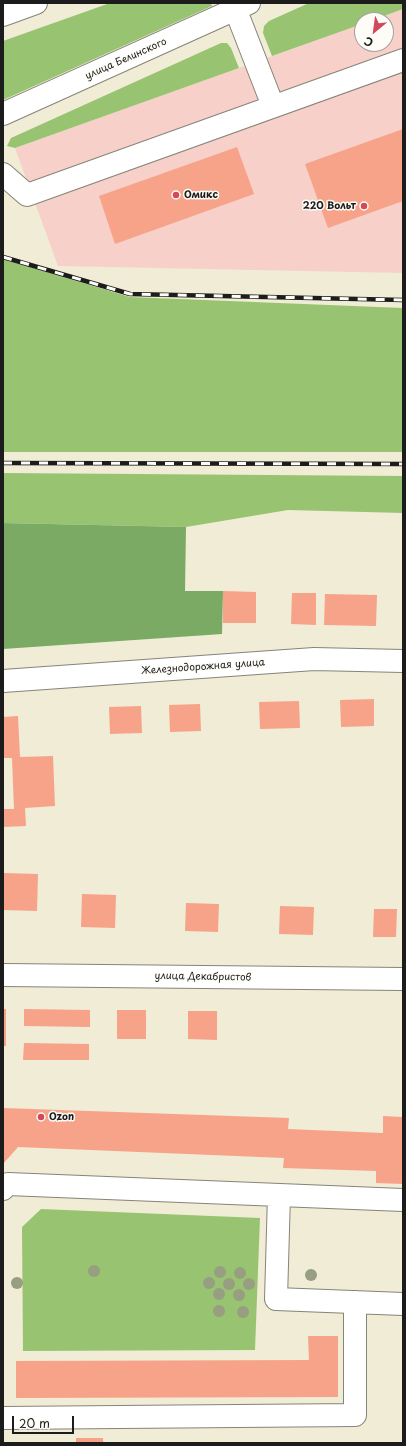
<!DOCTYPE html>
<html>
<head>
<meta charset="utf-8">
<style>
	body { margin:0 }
	#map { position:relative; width:406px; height:1446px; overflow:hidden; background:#f0ecd6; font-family:"Playpen Sans",sans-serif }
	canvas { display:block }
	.frame { position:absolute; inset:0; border:4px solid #1c1c1c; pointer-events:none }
	.north { position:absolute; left:354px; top:12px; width:40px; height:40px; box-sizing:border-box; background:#fdfcf7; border:1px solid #a3a29f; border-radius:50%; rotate:209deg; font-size:11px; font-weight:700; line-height:16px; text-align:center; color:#1c1c1c }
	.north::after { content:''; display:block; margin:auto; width:14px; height:18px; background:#d1495b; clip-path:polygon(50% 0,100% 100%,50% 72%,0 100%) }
	.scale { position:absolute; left:12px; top:1416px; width:62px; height:18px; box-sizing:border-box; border:2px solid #1c1c1c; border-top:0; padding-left:5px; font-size:12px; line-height:14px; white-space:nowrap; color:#1c1c1c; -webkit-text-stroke:3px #fdfcf7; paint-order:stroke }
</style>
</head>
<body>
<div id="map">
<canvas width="406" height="1446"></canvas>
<div class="frame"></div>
<div class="north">С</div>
<div class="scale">20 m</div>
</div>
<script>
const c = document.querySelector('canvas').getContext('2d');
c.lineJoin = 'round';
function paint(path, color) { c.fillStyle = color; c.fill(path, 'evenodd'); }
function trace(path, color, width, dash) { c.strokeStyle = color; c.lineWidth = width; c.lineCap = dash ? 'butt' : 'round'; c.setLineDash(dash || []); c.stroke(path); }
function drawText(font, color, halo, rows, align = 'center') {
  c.font = font + ' "Playpen Sans",sans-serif'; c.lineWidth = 3; c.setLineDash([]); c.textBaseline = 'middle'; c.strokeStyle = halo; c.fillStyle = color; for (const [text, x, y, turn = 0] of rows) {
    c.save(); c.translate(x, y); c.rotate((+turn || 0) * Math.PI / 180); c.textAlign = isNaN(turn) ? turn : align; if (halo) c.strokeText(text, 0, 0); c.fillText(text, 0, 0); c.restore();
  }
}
const built = new Path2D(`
	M403,9V273L58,266L15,148L362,24V44H386V20H373Z`);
const green = new Path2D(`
	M110,3H211L212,6L3,100V41Z
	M309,3H403V9L373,20H362V24L272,56L263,33L264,26L269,21Z
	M221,43H227L231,48L239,68L15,148L7,146L11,138Z
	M3,259L130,297L403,308V452H3Z
	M3,473L403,476V513L288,510L186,527L3,523Z
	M41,1209L260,1218L255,1350L23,1351L22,1227Z`);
const forest = new Path2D(`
	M3,523L186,527L185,591H223L222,634L3,649Z`);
const building = new Path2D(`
	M403,129V201L328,228L305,164Z
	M237,147L254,194L115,244L99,196Z
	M223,591L256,592V623H223Z
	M292,593H316V625L291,624Z
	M325,594L377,595L376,626L324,625Z
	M374,699V726L341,727L340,700Z
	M299,701L300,728L260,729L259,702Z
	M200,704L201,731L170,732L169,705Z
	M141,706L142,733L110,734L109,707Z
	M18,716L20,757L53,756L55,806L25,808L26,826L3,827V809H14L12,758H3V717Z
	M3,873L38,874L37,911L3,910Z
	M82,894L116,895L115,928L81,927Z
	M186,903L219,904L218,932L185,931Z
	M280,906L314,907L313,935L279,934Z
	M374,909H397L396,937H373Z
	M3,1009H6V1046H3Z
	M24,1009L90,1010V1027L24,1026Z
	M117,1010H146V1039H117Z
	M188,1011H217V1040L188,1039Z
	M24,1043L89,1044V1060H23Z
	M3,1108L289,1118L288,1129L383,1133V1116L403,1117V1184L376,1183V1171L283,1168L284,1158L18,1147L3,1164Z
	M308,1336H338V1397L16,1398V1361L309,1360Z
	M76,1438H103V1443H76Z`);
const minor = new Path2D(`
	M233,3L273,106
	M3,15L36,3
	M3,114L249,3
	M3,174L27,195L403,60
	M3,681L314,659L403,661
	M3,975L403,979
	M3,1189L8,1184L403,1200
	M279,1195L276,1299L403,1304
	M3,1418L355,1415V1302`);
const rail = new Path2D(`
	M3,257L130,294L403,300
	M3,463L403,464`);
const trees = [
	[94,1271],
	[220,1272],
	[240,1273],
	[311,1275],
	[17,1283],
	[209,1283],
	[229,1284],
	[249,1284],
	[219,1294],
	[239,1295],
	[219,1311],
	[243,1312]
];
const markers = [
	[176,195,4,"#d1495b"],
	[364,206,4,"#d1495b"],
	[41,1117,4,"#d1495b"]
];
const streetNames = [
	["улица Белинского",126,59,-24],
	["Железнодорожная улица",203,667,-4],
	["улица Декабристов",203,977,1]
];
const poiNames = [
	["Омикс",184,195],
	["220 Вольт",356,206,"right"],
	["Ozon",49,1117]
];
paint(built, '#f7d0ca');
paint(green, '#98c472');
paint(forest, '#7aaa64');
paint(building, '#f7a389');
trace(minor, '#868479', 24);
trace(minor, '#fff', 22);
trace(rail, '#1c1c1c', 4.5);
trace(rail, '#fdfcf7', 3, [9]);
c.fillStyle = '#979e82';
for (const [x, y] of trees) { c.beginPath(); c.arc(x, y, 6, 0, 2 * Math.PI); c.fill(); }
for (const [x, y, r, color] of markers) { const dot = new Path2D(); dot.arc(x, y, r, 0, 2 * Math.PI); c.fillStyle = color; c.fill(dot); trace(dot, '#fdfcf7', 1.5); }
drawText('10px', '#1c1c1c', '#fdfcf7', streetNames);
drawText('bold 10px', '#1c1c1c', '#fdfcf7', poiNames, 'left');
</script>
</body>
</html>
